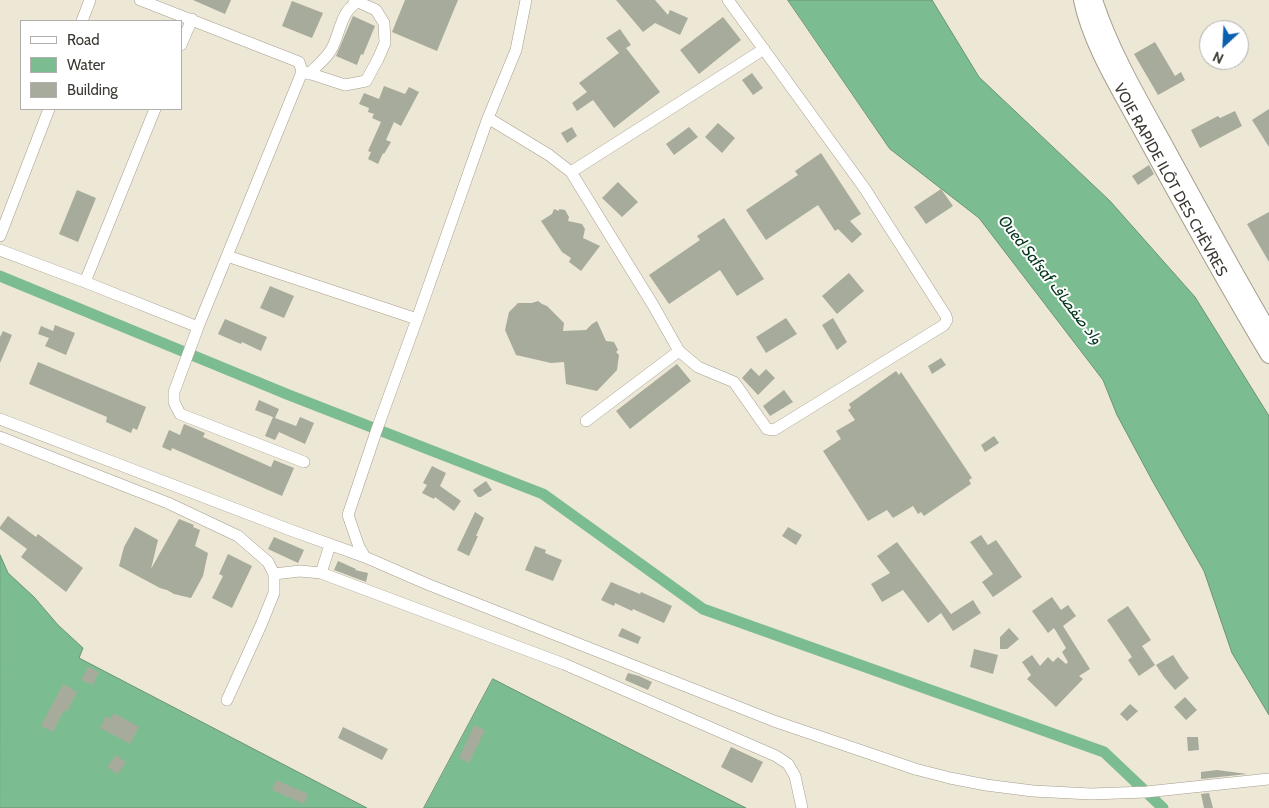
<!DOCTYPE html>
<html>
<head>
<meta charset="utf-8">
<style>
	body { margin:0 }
	#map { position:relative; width:1269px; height:808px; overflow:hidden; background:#ede7d5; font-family:Cabin,sans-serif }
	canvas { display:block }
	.legend { position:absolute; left:20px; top:20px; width:162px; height:90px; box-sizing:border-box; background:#fff; border:1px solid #b1b0ad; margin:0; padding:6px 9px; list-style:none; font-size:15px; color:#3c3933 }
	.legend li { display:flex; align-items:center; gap:10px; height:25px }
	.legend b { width:25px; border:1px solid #b1b0ad }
	.north { position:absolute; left:1199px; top:20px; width:50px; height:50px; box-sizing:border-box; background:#fff; border:1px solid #b1b0ad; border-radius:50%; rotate:205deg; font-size:14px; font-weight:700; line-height:20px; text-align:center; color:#3c3933 }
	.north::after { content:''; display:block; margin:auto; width:18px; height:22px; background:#0960ae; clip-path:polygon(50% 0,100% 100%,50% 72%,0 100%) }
</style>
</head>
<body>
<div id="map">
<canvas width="1269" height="808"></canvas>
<ul class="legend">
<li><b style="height:6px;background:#fff"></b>Road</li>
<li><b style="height:14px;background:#7cbc91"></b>Water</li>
<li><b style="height:14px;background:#a6ab9b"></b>Building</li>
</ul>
<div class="north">N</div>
</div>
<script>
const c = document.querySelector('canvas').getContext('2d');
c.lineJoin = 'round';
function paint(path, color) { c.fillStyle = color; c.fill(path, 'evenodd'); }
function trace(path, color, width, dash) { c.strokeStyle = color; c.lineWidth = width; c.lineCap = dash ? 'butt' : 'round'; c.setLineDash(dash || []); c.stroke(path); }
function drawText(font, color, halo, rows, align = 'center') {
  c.font = font + ' Cabin,Vazirmatn,sans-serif'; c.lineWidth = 4; c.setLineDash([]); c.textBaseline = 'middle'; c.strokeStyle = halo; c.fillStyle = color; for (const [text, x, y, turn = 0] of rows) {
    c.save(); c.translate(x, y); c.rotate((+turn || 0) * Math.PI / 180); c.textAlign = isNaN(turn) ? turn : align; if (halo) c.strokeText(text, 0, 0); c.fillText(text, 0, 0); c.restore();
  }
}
const water = new Path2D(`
	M788,0H932L979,77L1110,201L1195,297L1269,416V715L1232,653L1204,571L1153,482L1117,415L1103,380L979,218L890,149Z
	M0,555L8,573L34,597L58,625L83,648L79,658L367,808H0Z
	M493,679L746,808H424Z`);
const canal = new Path2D(`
	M0,276L289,395L543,494L703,609L1104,752L1163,808`);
const building = new Path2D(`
	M193,0H231L225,14Z
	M405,0H458L437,51L392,32Z
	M616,0H655L668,15L670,10L688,18L680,35L655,23L643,32Z
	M292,1L323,13L312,38L282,26Z
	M353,16L375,26L363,55L361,54L357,65L336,56Z
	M723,17L741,40L699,74L680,50Z
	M620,29L631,45L626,48L660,92L614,128L593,100L577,111L572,103L587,92L579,83L619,53L606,38Z
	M1155,42L1175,76L1181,72L1185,80L1158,95L1134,54Z
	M752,73L763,88L753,95L742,80Z
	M384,86L405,94L409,87L419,92L401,126L394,122L386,140L391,142L384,154L383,153L378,164L368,159L371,152L368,151L381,122L372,118L374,114L368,112L369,108L359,104L364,93L379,99Z
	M1269,109V147L1252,120Z
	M1235,111L1242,126L1200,148L1191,130L1218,116L1220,118Z
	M718,123L735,138L722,153L705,137Z
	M572,127L577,136L567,143L561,133Z
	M689,127L698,137L674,155L666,144Z
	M821,153L861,214L850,221L862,234L852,243L838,229L835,231L818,205L766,240L746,210L798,175L795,171Z
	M1149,165L1154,174L1138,185L1132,176Z
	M618,182L638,202L622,217L602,198Z
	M941,189L953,206L926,224L914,207Z
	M77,190L96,198L78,242L59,234Z
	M554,209L559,211V209L565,210L569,217L568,221L582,224L585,229L583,238L600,246L581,271L569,262L571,258L562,252L541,221L552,214Z
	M1269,212V262L1247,224Z
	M724,218L764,279L737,296L720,270L669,304L649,275L700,240L697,236Z
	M849,273L864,291L837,314L822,296Z
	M270,286L294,296L284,318L260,308Z
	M538,301L542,304L547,306L564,323L563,331L586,330L592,324L597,321L606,341L614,342L618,350L616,352L619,355L617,370L597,391L566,384L564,362L551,363L516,355L505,330L509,312L518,303H532Z
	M786,318L797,334L766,353L756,337Z
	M833,318L847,342L837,350L822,325Z
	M225,319L267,337L261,351L242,342L241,344L218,334Z
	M55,325L75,333L66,355L45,346L49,338L38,334L41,326L53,331Z
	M3,331L12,335L0,363V337Z
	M941,358L946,365L932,374L928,366Z
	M38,362L146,407L137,430L133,428L131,433L106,422L107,417L29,384Z
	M677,364L691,381L630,429L616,411Z
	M751,368L759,376L766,369L775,378L758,395L742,378Z
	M896,371L899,375L901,372L972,478L969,480L971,484L924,516L921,512L918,514L913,506L893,518L887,510L868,521L823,451L841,439L836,431L855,420L848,410L851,408L849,404Z
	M784,390L793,402L770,416L763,406Z
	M259,400L279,409L275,418L296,426L300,417L314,423L305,444L279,432L275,440L265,436L273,417L255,410Z
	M184,424L205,433L203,437L271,467L274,460L294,468L282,496L172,448L171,451L162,447L169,430L180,435Z
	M994,436L999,443L985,452L981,445Z
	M432,466L446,473L440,486L461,501L454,511L435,497L434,499L422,493L427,485L423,483Z
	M486,481L492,490L481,497H478L473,490Z
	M475,512L484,518L476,536H478L469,556L457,550Z
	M8,516L36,537L38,534L83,568L66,592L21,557L27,549L0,529V527Z
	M179,519L194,525L193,527L200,530L195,546L208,553L203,576L191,598L174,594L167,590L160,588L119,566L124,547L135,527L158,540L151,569Z
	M788,527L802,535L796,545L782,536Z
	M981,535L988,545L996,540L1022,577L993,597L982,582L993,574L970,542Z
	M274,537L304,550L298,563L268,549Z
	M897,542L951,614L973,600L981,613L953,631L941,613L928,623L903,590L882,602L871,584L890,573L877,556Z
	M535,546L546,550L545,553L562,560L553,581L525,570Z
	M228,554L252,566L232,608L212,598L223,576L219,574Z
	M338,561L356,569L355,570L368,573L366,582L334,570Z
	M611,582L640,594L641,592L672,606L664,623L633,609L632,611L615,603L614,606L601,600Z
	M1052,597L1061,610L1068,605L1076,616L1063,626L1090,669L1079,676L1083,679L1056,707L1027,679L1031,675L1022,662L1032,655L1040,666L1048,657L1053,662L1058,657L1066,664L1068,662L1062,652L1066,648L1054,628L1048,633L1032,611Z
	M1128,606L1151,640L1142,646L1155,665L1139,676L1128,660L1132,657L1107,620Z
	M622,628L641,637L638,644L618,636Z
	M1009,628L1019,639L1007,649H1000V637Z
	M974,649L998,655L993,674L970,667Z
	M1173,655L1182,669L1189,678L1175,690L1164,677L1156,665Z
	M88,667L99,672L93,685L81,680Z
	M628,673L639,676L652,682L648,690L625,680Z
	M63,684L77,692L67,712L64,710L53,732L41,726Z
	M1185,697L1197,710L1186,720L1174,707Z
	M1130,704L1138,711L1127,721L1120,714Z
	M114,713L139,727L130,744L100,728L106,716L111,719Z
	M474,725L485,730L469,763L459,758Z
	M343,727L388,749L382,760L338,738Z
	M1187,737H1198L1199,750L1188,751Z
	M731,747L763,762L752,783L721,767Z
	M116,755L126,762L118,774L107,767Z
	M1217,770L1247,774L1201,779V772Z
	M276,780L308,794L304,804L272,790Z
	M1209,793L1213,808H1204L1201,794Z`);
const minor = new Path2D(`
	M140,0L299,62L302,71L300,77L198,327L174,392V402L180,414L304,462
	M82,21L90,0
	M181,45L192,19
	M302,71L345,85L366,81L378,59L385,43L384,23L376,10L354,0
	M309,74C316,66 326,59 331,50C341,33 340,8 362,0
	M488,118L549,155L571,172L653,305L679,351L698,367L734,382L767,429L774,430L944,325L947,320L946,316L865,189L728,0
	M571,172L764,49
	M0,236L49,109
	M0,250L85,282L198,327
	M227,256L417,319
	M85,282L155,109
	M0,419L293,531L365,557L427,584L774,721L915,769L950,778L986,785L1033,791L1091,794L1146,792L1269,779
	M586,421L679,351
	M0,437L168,503L238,536L268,562L274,574V593L261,625L227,700
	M365,557L359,547L348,515L377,429L417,319L488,118L516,50L526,0
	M321,573L330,545
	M274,574L300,571L321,573L564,664L776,756L788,764L795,776L802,808`);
const highway = new Path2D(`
	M1082,0C1091,44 1119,88 1140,127C1182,204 1224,280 1269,355
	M1094,0C1111,52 1139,99 1165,146C1199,208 1233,271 1269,332`);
const streetNames = [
	["VOIE RAPIDE ILÔT DES CHÈVRES",1170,180,61]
];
const waterNames = [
	["Oued Safsaf واد صفصاف",1050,280,52]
];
paint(water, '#7cbc91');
trace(water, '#699575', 1);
trace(canal, '#7cbc91', 11);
paint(building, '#a6ab9b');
trace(minor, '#a59e8e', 12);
trace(highway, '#a59e8e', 18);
trace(minor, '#fff', 11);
trace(highway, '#fff', 16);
drawText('15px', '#3c3933', '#fff', streetNames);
drawText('italic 16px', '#02371c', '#fff', waterNames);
</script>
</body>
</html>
